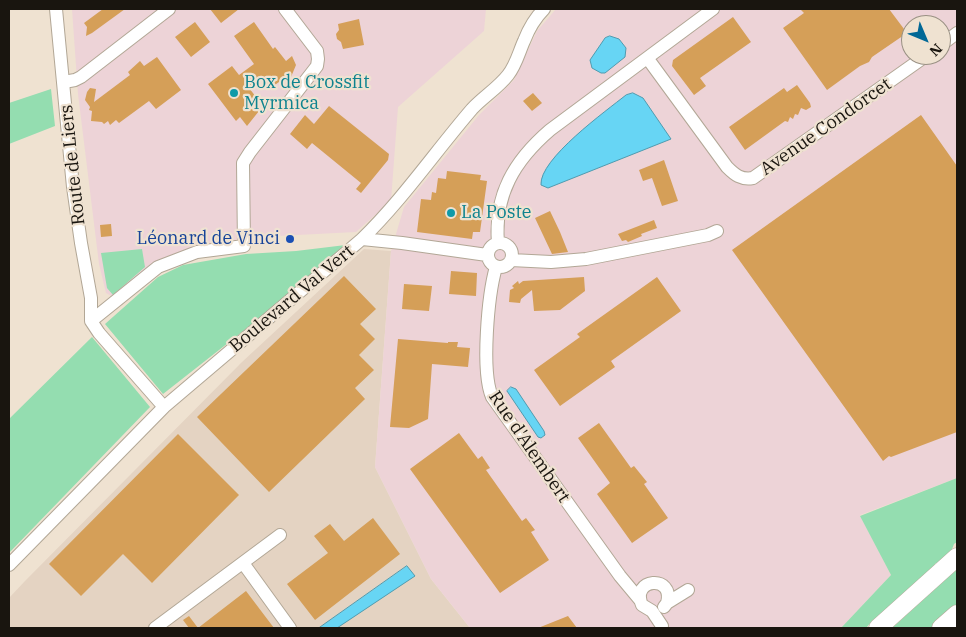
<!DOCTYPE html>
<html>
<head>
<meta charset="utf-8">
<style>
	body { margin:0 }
	#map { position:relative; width:966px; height:637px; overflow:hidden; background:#efe2d1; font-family:"IBM Plex Serif",serif }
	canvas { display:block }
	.frame { position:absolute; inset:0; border:10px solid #19150f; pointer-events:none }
	.north { position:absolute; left:901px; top:15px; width:50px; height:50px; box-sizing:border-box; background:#efe2d1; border:1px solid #999083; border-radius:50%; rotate:135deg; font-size:14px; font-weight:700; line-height:20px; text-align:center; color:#19150f }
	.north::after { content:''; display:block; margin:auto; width:18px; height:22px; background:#016896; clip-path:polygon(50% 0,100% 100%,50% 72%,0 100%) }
</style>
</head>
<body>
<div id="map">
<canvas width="966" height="637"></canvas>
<div class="frame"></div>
<div class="north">N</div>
</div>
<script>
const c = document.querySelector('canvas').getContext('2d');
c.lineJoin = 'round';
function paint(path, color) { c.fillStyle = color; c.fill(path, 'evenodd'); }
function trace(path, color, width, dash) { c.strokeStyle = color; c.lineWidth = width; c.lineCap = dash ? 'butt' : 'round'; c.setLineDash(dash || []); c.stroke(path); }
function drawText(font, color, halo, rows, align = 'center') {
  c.font = font + ' "IBM Plex Serif",serif'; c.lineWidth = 4.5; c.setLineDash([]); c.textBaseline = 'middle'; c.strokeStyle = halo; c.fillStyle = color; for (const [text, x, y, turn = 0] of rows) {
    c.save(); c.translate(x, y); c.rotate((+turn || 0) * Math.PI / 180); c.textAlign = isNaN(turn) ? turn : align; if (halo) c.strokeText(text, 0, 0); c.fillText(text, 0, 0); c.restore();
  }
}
const commercial = new Path2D(`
	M364,249L391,251L375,467L431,579L470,628H9V598L25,581L242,362Z`);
const industrial = new Path2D(`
	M72,9H486L484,31L398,107L391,201L356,232L258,237L232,241L168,257L113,297L106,293L99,264L78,94Z
	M556,9H957V478L860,515L891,575L841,628H470L431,579L375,467L391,251L404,207L479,115L514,80L537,31ZM911,25H941V55H911Z`);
const green = new Path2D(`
	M51,89L55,126L9,144V103Z
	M354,244L163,394L105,324L158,277L183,265L246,254L296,251Z
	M142,249L145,267L113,295L107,288L101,253Z
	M92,337L150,407L9,553V419Z
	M957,478V542L954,544L947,562L936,563L925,578L881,615L873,620L866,628H841L891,575L860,516Z
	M957,569V607L934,628H892Z`);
const water = new Path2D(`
	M610,36L619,39L626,48L625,57L605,73H601L592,68L590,60L605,38Z
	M633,93L643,98L671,139L548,188L541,185C539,159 606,111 626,95Z
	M511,387L516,389L544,431L545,435L541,438L538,437L507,391Z
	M407,566L415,576L337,628H319Z`);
const building = new Path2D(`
	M103,9H125L92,33L86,36L87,27L84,23Z
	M210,9H239L221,23Z
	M800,9H889L907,33L872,57L869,62L860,66L827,90L783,28L804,13Z
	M733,17L751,42L700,78L706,86L694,95L672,66L673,60Z
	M359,19L364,45L343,49L341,42L337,39L336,34L339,30L338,24Z
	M195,22L210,42L191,57L175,37Z
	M254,22L273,49L275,47L286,61L292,56L296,65L291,77L289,75L269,89L261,79L249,88L260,102L255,106L259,111L247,126L240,117L236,121L208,84L232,66L239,75L254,64L234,36Z
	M157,57L181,90L156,109L149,101L119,123L116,120L110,125L108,121L104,124L102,122L91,121L92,111L89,110L90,107L85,100L87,92L90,88L96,89L94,102L130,75L128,72L140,61L144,66Z
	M797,85L810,103L811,107L806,110L801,108L798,115L795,114L793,119L790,117L788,122L785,121L745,150L729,127L784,88L787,92Z
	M533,93L542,103L532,111L523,101Z
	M329,106L389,154L388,160L361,193L356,189L361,183L312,143L307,149L290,134L305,115L314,124Z
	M921,115L957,166V432L891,457L889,456L883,461L732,250Z
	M664,160L678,201L662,206L652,178L643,181L639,170Z
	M447,171L481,175L480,180L487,181L480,232H473L472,239L417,232L421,199L431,200L432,192L436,193L438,178L446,179Z
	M550,211L560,232L568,252L552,254L535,218Z
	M654,220L657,228L641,234L642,236L628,242L626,240L622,241L618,234Z
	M111,224L112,236L101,237L100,225Z
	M451,271L477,273L476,296L449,294Z
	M344,276L376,309L360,324L375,339L359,355L374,370L355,388L365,399L269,492L197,417Z
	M584,277L585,291L560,310L534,311L532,290L521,299L520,303L509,302L510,290L514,288L512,286L518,281L519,284L523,281Z
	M657,277L681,311L611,361L615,367L560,406L534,370L580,337L577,334Z
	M404,284L432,286L429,311L402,309Z
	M398,339L448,343V342H458L457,347L470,348L468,367L432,364L428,419L409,428L390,427Z
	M599,423L631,468L634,466L647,482L644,484L668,518L632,543L597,494L610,483L578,438Z
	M459,433L478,459L482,456L490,468L486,470L522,521L526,518L535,530L531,532L549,560L500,593L410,469Z
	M178,434L239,495L152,583L123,554L81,596L49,564Z
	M373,518L400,554L315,620L287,584L328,553L314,536L330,524L344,541Z
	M246,591L274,628H189L183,620L189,616L198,628Z
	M568,616L577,628H538Z`);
const minor = new Path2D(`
	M56,9L73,187L81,243L91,298V321
	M941,45L957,33
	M648,59L727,167C735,175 741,180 753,178L927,55
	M64,82L75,80L81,77L169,9
	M362,239L402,243L487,255
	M488 255a12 12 0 1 1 24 0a12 12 0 1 1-24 0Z
	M498,243C494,195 514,161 550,130L713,9
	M511,260L551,262L586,259L708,235L717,231
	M496,267C488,295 481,371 492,397L620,576L640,600
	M91,321L158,267L197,252L244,246L243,163L250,152L317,66L318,59L317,51L285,9
	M91,321L99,333L164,407
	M243,563L290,628
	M9,565L164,407L362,239C403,199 435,152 472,109C483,97 498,88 508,75C516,65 519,52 524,41C529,28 535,18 544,9
	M664,607L667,603L688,590
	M662,626L652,611L642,605C630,578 675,574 667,603
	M155,628L280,535`);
const highway = new Path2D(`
	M878,628L957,557
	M941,628L957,614`);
const markers = [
	[234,93,5,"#0f9aa8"],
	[451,213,5,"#0f9aa8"],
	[290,239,5,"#1a4fb4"]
];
const cultureNames = [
	["Box de Crossfit",244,83],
	["Myrmica",244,104],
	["La Poste",461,213]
];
const streetNames = [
	["Avenue Condorcet",826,127,-35],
	["Route de Liers",73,165,-96],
	["Boulevard Val Vert",292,299,-40],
	["Rue d'Alembert",529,447,56]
];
const transitNames = [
	["Léonard de Vinci",280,239]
];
paint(commercial, '#e4d3c2');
paint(industrial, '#edd3d7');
paint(green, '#94ddb0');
paint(water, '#67d5f4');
trace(water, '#509baf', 1);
paint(building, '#d59f58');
trace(minor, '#b2a796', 14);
trace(highway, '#b2a796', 19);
trace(minor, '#fff', 12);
trace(highway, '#fff', 18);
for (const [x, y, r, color] of markers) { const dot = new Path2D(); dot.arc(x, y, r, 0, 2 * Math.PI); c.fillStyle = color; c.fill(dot); trace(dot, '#efe2d1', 2); }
drawText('18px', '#0d838f', '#efe2d1', cultureNames, 'left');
drawText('18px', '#19150f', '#efe2d1', streetNames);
drawText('18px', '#164399', '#efe2d1', transitNames, 'right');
</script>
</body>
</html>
